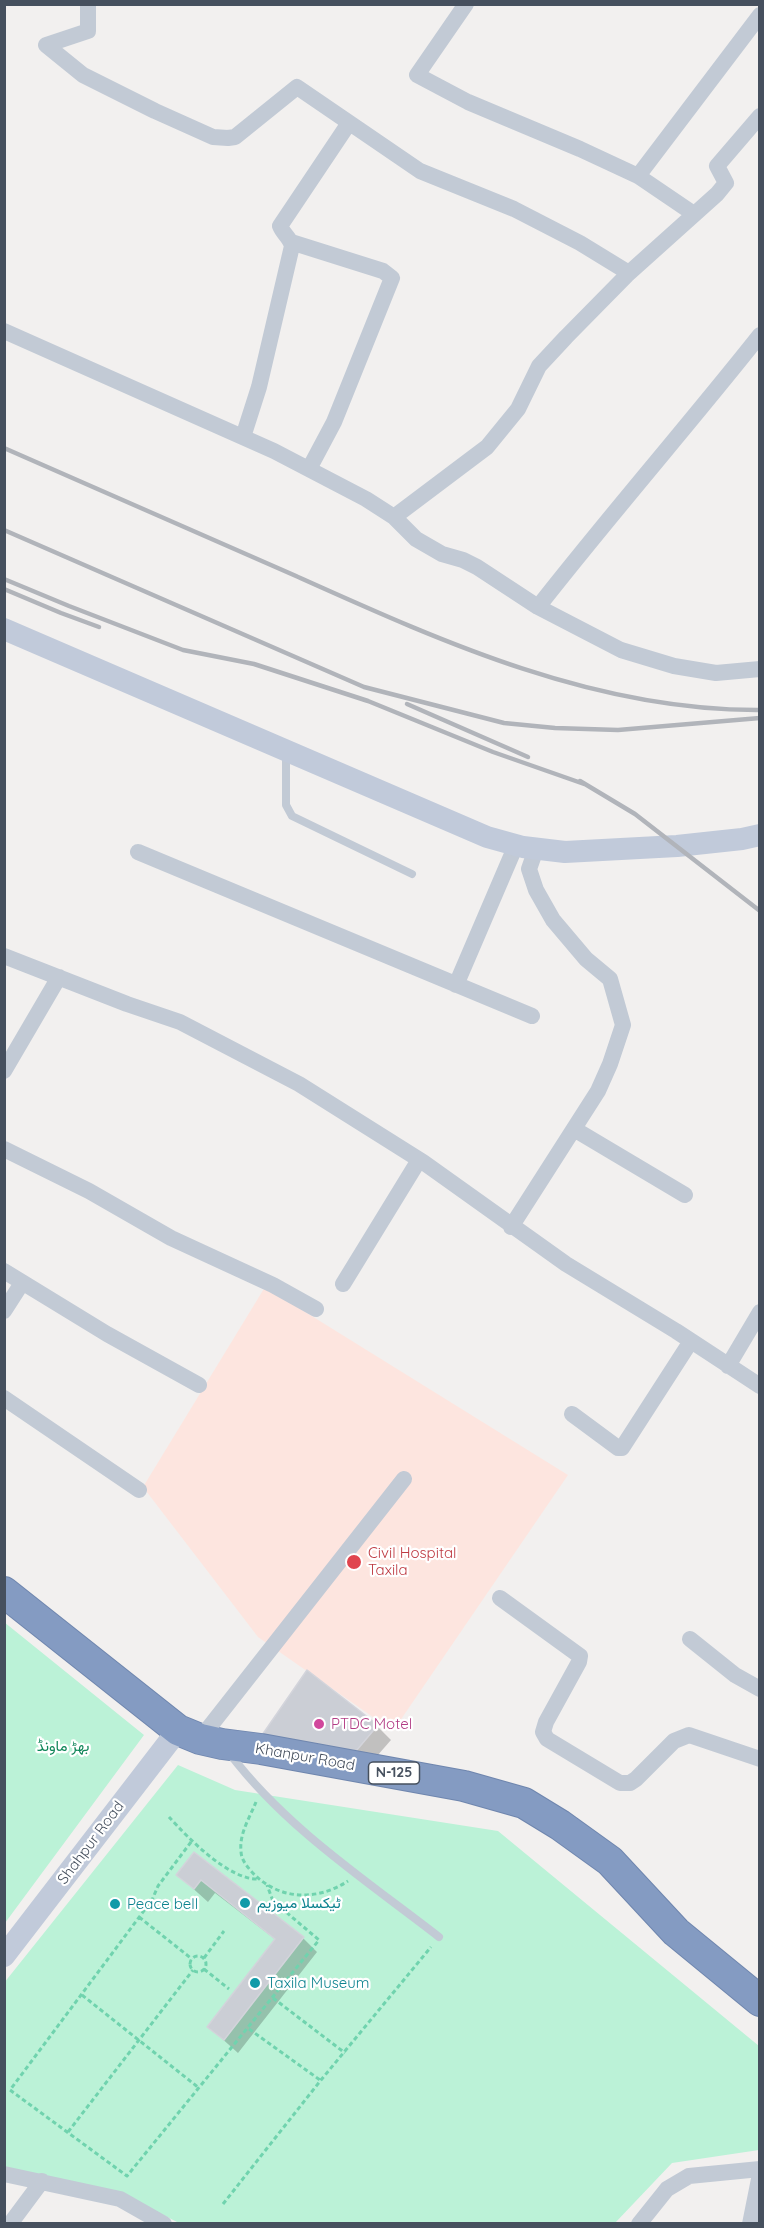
<!DOCTYPE html>
<html>
<head>
<meta charset="utf-8">
<style>
	body { margin:0 }
	#map { position:relative; width:764px; height:2228px; overflow:hidden; background:#f2f0ef; font-family:Quicksand,sans-serif }
	canvas { display:block }
	.frame { position:absolute; inset:0; border:6px solid #46505e; pointer-events:none }
</style>
</head>
<body>
<div id="map">
<canvas width="764" height="2228"></canvas>
<div class="frame"></div>
</div>
<script>
const c = document.querySelector('canvas').getContext('2d');
c.lineJoin = 'round';
function paint(path, color) { c.fillStyle = color; c.fill(path, 'evenodd'); }
function trace(path, color, width, dash) { c.strokeStyle = color; c.lineWidth = width; c.lineCap = dash ? 'butt' : 'round'; c.setLineDash(dash || []); c.stroke(path); }
function drawText(font, color, halo, rows, align = 'center') {
  c.font = font + ' Quicksand,Vazirmatn,sans-serif'; c.lineWidth = 4.5; c.setLineDash([]); c.textBaseline = 'middle'; c.strokeStyle = halo; c.fillStyle = color; for (const [text, x, y, turn = 0] of rows) {
    c.save(); c.translate(x, y); c.rotate((+turn || 0) * Math.PI / 180); c.textAlign = isNaN(turn) ? turn : align; if (halo) c.strokeText(text, 0, 0); c.fillText(text, 0, 0); c.restore();
  }
}
const medical = new Path2D(`
	M265,1287L568,1475L393,1731L258,1637L143,1487Z`);
const green = new Path2D(`
	M4,1622L144,1735L5,1923H4Z
	M178,1765L235,1790L498,1831L759,2046V2150L672,2163L615,2223H179L118,2192L5,2170L4,1983Z`);
const shadow = new Path2D(`
	M307,1672L377,1726L391,1740L370,1764L276,1751Z
	M195,1854L303,1938L317,1952L238,2053L209,2027L276,1940L215,1893L208,1902L178,1875Z`);
const building = new Path2D(`
	M307,1670L378,1725L356,1751L260,1738Z
	M194,1852L304,1937L224,2040L207,2027L275,1939L201,1880L194,1889L176,1875Z`);
const path = new Path2D(`
	M256,1802C250,1817 239,1834 241,1851C241,1859 246,1865 251,1871C277,1900 316,1902 348,1881
	M169,1817C188,1838 229,1880 258,1879
	M191,1842L158,1886L152,1900L10,2090L127,2176L319,1940L273,1901L267,1885
	M139,1917L192,1959
	M190 1964a8 8 0 1 1 16 0a8 8 0 1 1-16 0Z
	M204,1958L224,1931
	M204,1969L229,1989
	M82,1995L199,2088
	M273,1998L345,2053
	M249,2029L320,2080
	M68,2132L193,1970
	M223,2204L321,2080L431,1947`);
const lane = new Path2D(`
	M286,753V805L292,816L412,874
	M230,1754C286,1828 367,1881 439,1937`);
const street = new Path2D(`
	M466,4L417,75L468,102L580,149L638,176L694,214
	M46,45L83,75L155,111L213,137L228,138L235,137L297,87L420,171L514,209L580,243L629,273
	M46,45L88,31V4
	M638,176L760,15
	M291,242L383,271L392,278L334,422L309,469
	M4,331L274,451L366,499L394,517L416,539L442,554L463,560L477,567L538,607L621,650L674,666L716,673L760,669
	M243,437L259,387L292,246C290,237 283,234 280,226L349,123
	M394,517L487,447L518,409L539,366L566,337L629,273L717,194L726,183L717,166L760,116
	M538,607C610,515 687,427 760,335
	M138,852L532,1016
	M4,956L127,1004L180,1022L299,1084L423,1162L566,1264L676,1331L760,1386
	M456,985L516,845
	M4,1071L59,977
	M574,1129L685,1195
	M4,1149L89,1191L171,1238L273,1285L316,1309
	M511,1227L598,1091L610,1064L623,1025L610,979L586,959L553,920L536,890L529,869L536,849
	M4,1271L107,1334L199,1385
	M343,1284L419,1160
	M4,1311L22,1283
	M728,1366L760,1312
	M4,1398L139,1490
	M572,1414L618,1448H622L691,1341
	M500,1598L580,1656L579,1662L546,1722L543,1732L547,1739L620,1783H630L636,1779L674,1741L689,1735L760,1759
	M690,1639L735,1675L760,1689
	M200,1739L404,1479
	M4,2174L120,2199L164,2224
	M10,2224L42,2181
	M639,2224L667,2189L689,2176L760,2169
	M750,2224L760,2174`);
const secondary = new Path2D(`
	M4,629L487,837L523,847L565,852L677,846L742,839L760,835
	M4,1956L178,1730`);
const highway = new Path2D(`
	M4,1592L178,1730L200,1739L222,1744L261,1749L464,1786L524,1803L560,1825L610,1861L676,1932L760,2001`);
const rail = new Path2D(`
	M4,448C102,490 199,533 296,576C443,642 595,711 760,710
	M4,530L364,687L504,723L555,728L618,730L760,718
	M4,579L69,606L183,650L254,664L368,701L493,752L587,785
	M4,589L61,613L99,627
	M407,704L528,757
	M580,781L635,814L760,911`);
const markers = [
	[354,1562,8,"#e0444e"],
	[319,1724,6,"#d1479c"],
	[245,1903,6,"#0f9aa8"],
	[115,1904,6,"#0f9aa8"],
	[255,1983,6,"#0f9aa8"]
];
const shields = [
	[394,1773,51]
];
const shieldNames = [
	["N-125",394,1773]
];
const healthNames = [
	["Civil Hospital",368,1553],
	["Taxila",368,1570]
];
const hotelNames = [
	["PTDC Motel",331,1724]
];
const parkNames = [
	["بھڑ ماونڈ",63,1746]
];
const streetNames = [
	["Khanpur Road",305,1757,10],
	["Shahpur Road",91,1843,-53]
];
const cultureNames = [
	["ٹیکسلا میوزیم",257,1903],
	["Peace bell",127,1904],
	["Taxila Museum",267,1983]
];
paint(medical, '#fde5df');
paint(green, '#bbf2d7');
paint(shadow, '#0003');
paint(building, '#cbced5');
trace(building, '#d3d4db', 1.5);
trace(highway, '#6f86ae', 32);
trace(path, '#70d3ae', 3, [4.5, 3]);
trace(lane, '#c2cad5', 8);
trace(street, '#c2cad5', 16);
trace(secondary, '#c1cada', 22);
trace(highway, '#849bc2', 30);
trace(rail, '#b1b4ba', 4.5);
for (const [x, y, r, color] of markers) { const dot = new Path2D(); dot.arc(x, y, r, 0, 2 * Math.PI); c.fillStyle = color; c.fill(dot); trace(dot, '#fff', 2); }
for (const [x, y, w] of shields) { const box = new Path2D(); box.roundRect(x - w / 2, y - 11, w, 22, 4.5); c.fillStyle = '#fff'; c.fill(box); trace(box, '#46505e', 1.5); }
drawText('bold 14px', '#46505e', null, shieldNames);
drawText('15px', '#be3a42', '#fff', healthNames, 'left');
drawText('15px', '#b23c85', '#fff', hotelNames, 'left');
drawText('15px', '#108659', '#fff', parkNames);
drawText('15px', '#46505e', '#fff', streetNames);
drawText('15px', '#0d838f', '#fff', cultureNames, 'left');
</script>
</body>
</html>
